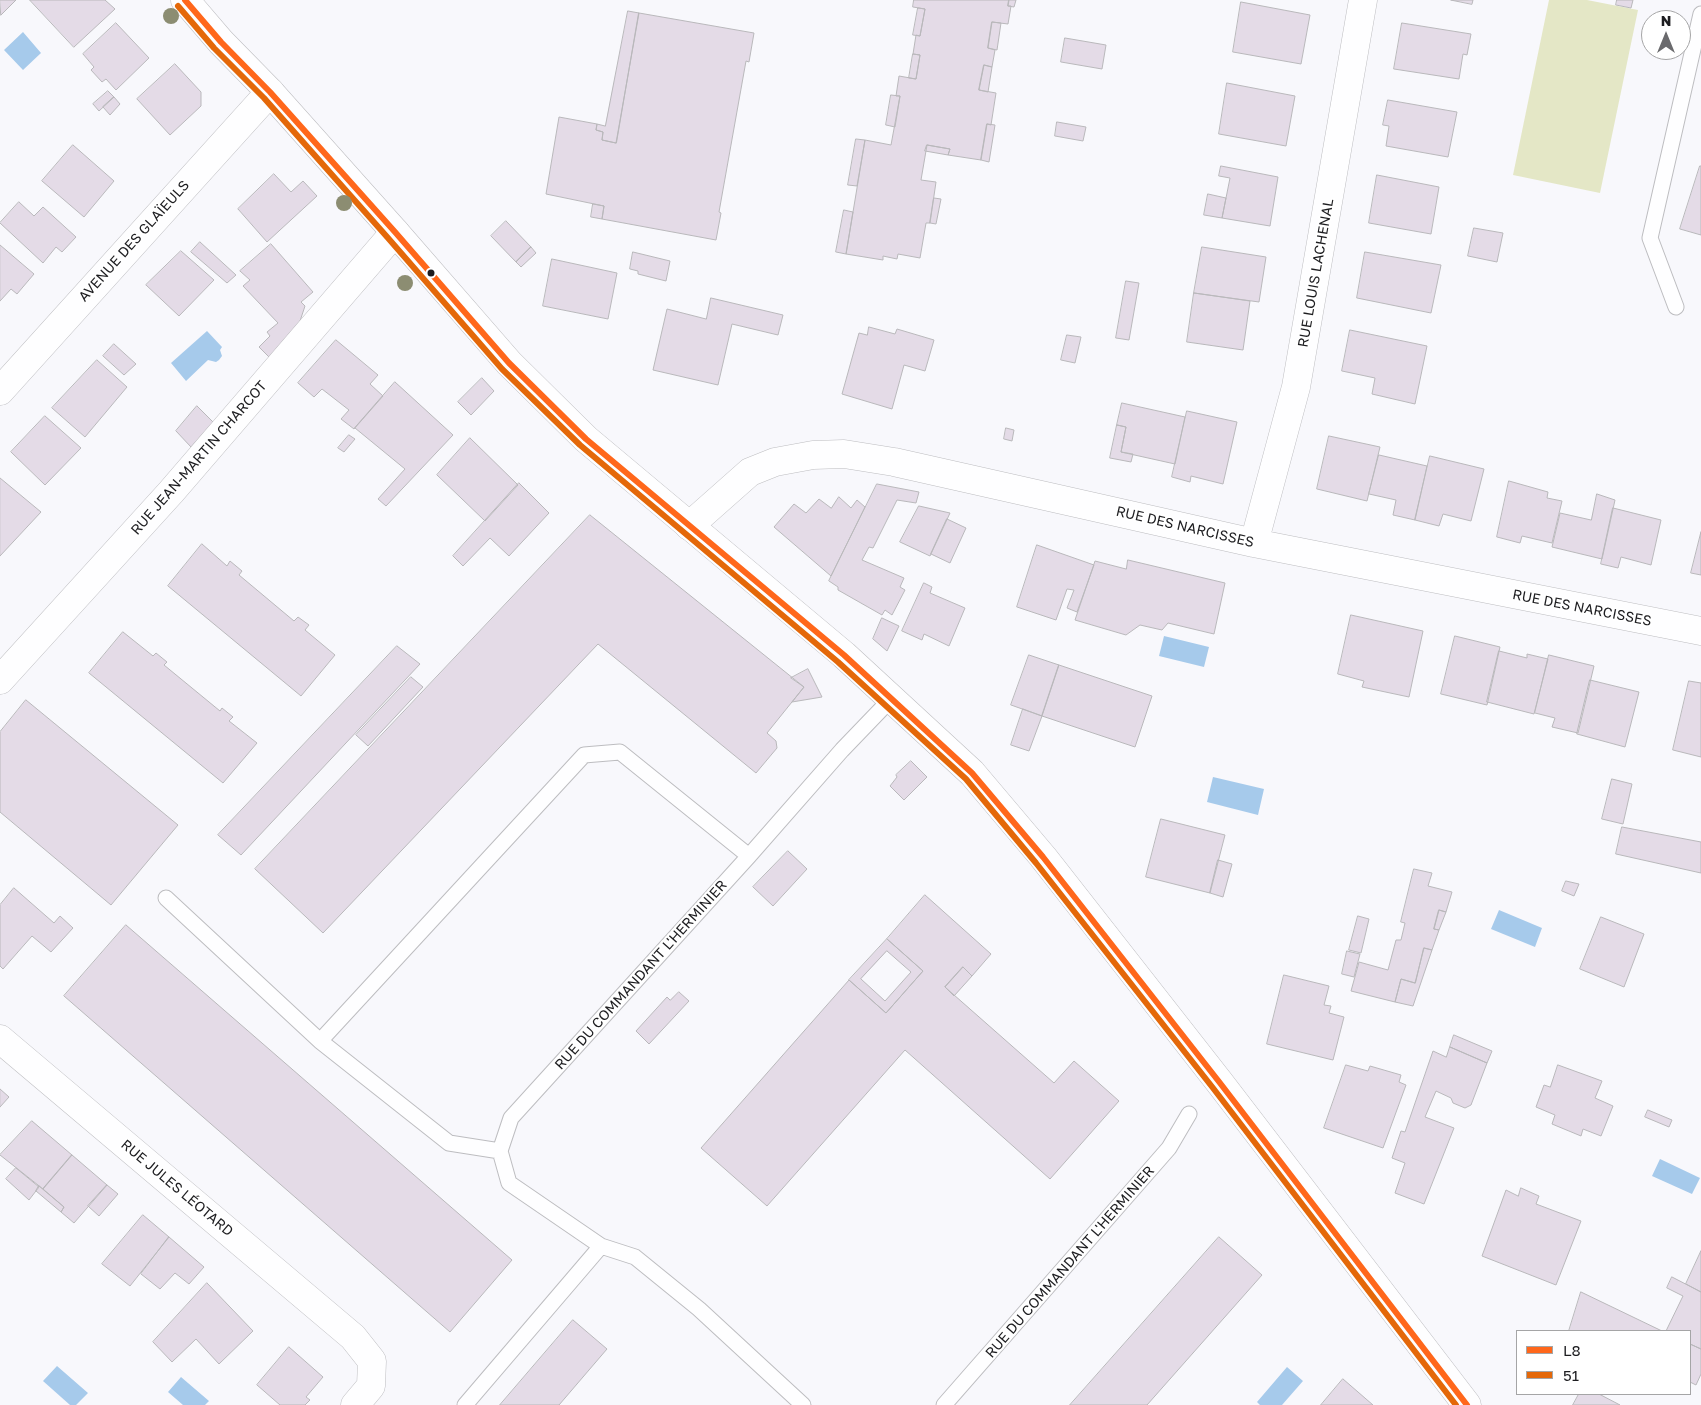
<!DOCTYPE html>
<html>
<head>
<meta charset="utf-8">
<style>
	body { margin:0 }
	#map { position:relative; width:1701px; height:1405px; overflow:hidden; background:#f8f8fc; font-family:"Golos Text",sans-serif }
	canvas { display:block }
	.legend { position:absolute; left:1516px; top:1330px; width:175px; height:65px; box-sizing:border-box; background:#fff; border:1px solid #a5a5a6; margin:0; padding:6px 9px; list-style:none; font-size:15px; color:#1d1d20 }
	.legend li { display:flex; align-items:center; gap:10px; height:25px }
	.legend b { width:25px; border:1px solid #a5a5a6 }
	.north { position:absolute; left:1641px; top:10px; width:50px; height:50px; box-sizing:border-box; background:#fff; border:1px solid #a5a5a6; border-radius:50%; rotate:0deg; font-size:14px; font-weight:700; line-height:20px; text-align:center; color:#1d1d20 }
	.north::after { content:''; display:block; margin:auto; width:18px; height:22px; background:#6a6a6d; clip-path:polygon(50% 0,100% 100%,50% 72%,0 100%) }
</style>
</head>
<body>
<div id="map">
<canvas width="1701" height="1405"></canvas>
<ul class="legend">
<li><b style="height:6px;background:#ff671b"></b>L8</li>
<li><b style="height:6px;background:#e46809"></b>51</li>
</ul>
<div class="north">N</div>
</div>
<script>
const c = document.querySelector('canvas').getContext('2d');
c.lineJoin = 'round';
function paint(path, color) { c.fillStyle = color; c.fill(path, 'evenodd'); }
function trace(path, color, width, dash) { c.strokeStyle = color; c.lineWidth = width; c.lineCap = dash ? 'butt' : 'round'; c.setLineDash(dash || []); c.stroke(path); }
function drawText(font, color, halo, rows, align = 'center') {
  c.font = font + ' "Golos Text",sans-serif'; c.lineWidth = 4; c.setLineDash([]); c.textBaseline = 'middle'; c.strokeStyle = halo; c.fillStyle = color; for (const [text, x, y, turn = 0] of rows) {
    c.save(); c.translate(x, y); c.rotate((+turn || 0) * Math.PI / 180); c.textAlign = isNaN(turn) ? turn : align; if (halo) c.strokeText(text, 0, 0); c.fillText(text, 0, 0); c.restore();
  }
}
const green = new Path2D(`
	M1549,0H1587L1638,10L1600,193L1513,175Z`);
const water = new Path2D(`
	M23,32L41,53L23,70L4,50Z
	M207,331L222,347L220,350L222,356L219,360L216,362L208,360L186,381L171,363Z
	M1164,636L1209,647L1204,667L1159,656Z
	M1213,777L1264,789L1258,815L1207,802Z
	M1499,910L1542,928L1535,947L1491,929Z
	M1660,1159L1700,1178L1692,1194L1652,1176Z
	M57,1366L88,1393L76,1405H70L43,1381Z
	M1287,1367L1303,1381L1282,1405H1260L1257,1402Z
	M181,1377L209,1401L205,1405H183L168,1392Z`);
const building = new Path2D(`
	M0,0H16L1,15Z
	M30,0H105L115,9L74,47Z
	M914,0H1009L1008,6H1011L1008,24L992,22L988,48L995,50L992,67L984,65L979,90L996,93L991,125L987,124L981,160L948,155L950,149L927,145L921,180L936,182L930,223H926L920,258L898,254L897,259L883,256V260L846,254L865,140L891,145L900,96H896L899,76L916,79L920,55L913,54L916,35L920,36L925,9L913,7Z
	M1009,0H1016L1014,7L1008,6Z
	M1451,0H1473L1472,4Z
	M1617,0H1633L1631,8L1616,5Z
	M1241,2L1310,15L1301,64L1233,52Z
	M918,8L925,9L920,36L913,35Z
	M628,11L639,13L616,143L602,140L603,132L596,130L597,124L605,126Z
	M639,13L754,33L749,62L746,61L719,212L721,213L716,240L602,219L604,206L546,194L559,117L597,124L596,130L603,132L602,140L616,143Z
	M992,22L1001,23L997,50L988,48Z
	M116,23L149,58L116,90L106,79L102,82L91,70L94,67L83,54Z
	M1402,23L1471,34L1467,55L1463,54L1459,79L1394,69Z
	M1065,38L1106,45L1102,69L1061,62Z
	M913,54L920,55L916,79L909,78Z
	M175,64L201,92V106L170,135L137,99Z
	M984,65L992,67L988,92L979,90Z
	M1227,83L1295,96L1286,146L1219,134Z
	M108,91L114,97L99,111L93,104Z
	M891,95L900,96L895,127L886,125Z
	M114,97L120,104L110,115L103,107Z
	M1388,100L1457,112L1448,157L1386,146L1389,126L1383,125Z
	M1057,122L1086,127L1083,141L1055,136Z
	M987,124L995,125L989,162L981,160Z
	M856,139L865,140L857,186L848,185Z
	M73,145L114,181L84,217L42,181Z
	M927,145L950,149L948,155L925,151Z
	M1221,166L1278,177L1270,226L1222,218L1230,178L1219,176Z
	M1700,166H1701V235L1680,229Z
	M274,174L291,192L303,181L317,196L267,242L238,209Z
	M1377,175L1439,187L1431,234L1369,223Z
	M1208,194L1226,198L1222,218L1204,215Z
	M934,198L941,199L936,224L930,223Z
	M19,202L34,216L43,207L76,237L62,252L56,247L43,263L0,223Z
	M593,204L604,206L602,219L591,217Z
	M844,210L853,212L846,254L836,252Z
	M506,221L531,247L516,262L491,236Z
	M1474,228L1503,233L1497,262L1468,256Z
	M200,242L236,275L227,283L191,252Z
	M271,244L313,292L301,302L305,306L300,321L269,357L259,347L270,336L267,332L278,323L243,286L250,280L240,271Z
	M0,245L34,274L17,294L11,289L0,301Z
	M531,247L536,253L521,267L516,262Z
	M1202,247L1266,257L1259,302L1194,293Z
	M181,251L214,280L179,316L146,285Z
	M633,252L670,261L666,281L638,274V271L630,269Z
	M1365,252L1441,265L1431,313L1357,298Z
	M552,259L617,273L608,319L543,306Z
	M1126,281L1139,283L1129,340L1116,338Z
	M1194,293L1250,301L1243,350L1187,342Z
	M711,298L783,315L778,335L732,324L718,385L653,370L667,309L706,319Z
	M869,327L895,334L897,329L934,340L925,371L904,365L892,409L842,394L859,333L867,335Z
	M1350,330L1427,346L1415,404L1372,394L1375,378L1342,371Z
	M1067,335L1081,337L1075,363L1061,360Z
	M336,340L378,375L370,384L383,396L354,429L341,419L349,410L322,389L314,397L298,383Z
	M114,344L136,364L124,375L103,356Z
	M97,360L127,387L85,437L52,408Z
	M482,378L494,391L471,415L458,402Z
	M395,382L453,435L386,506L378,499L405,469L355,428Z
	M1122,403L1185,417L1175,464L1121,452L1126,427L1117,425Z
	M197,406L213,422L191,447L176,431Z
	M1187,411L1237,422L1223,484L1191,476L1190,482L1172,477Z
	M45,416L81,448L45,485L11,452Z
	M1117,425L1126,427L1121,452L1133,454L1131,462L1110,458Z
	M1006,428L1014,430L1012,441L1004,439Z
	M349,435L355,439L344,452L338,448Z
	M1329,436L1380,447L1367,501L1317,489Z
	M470,438L518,485L485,521L437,475Z
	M1379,455L1427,466L1415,520L1393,515L1396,500L1369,494Z
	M1430,456L1484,469L1471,521L1443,514L1439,526L1415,520Z
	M0,478L41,512L0,556Z
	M1509,481L1548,492L1547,498L1562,501L1552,543L1522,536L1520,543L1497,537Z
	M519,483L549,513L509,556L490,538L463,566L453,556Z
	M877,484L919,492L916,503L897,500L873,548L869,547L862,560L904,578L900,587L905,590L892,615L885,610L882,615L838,590V587L829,581Z
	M1597,494L1615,500L1602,559L1552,547L1560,513L1591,520Z
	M839,497L851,508L857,500L865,507L831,576L774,527L794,504L806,513L819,499L831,508Z
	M919,506L950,513L930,556L900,542Z
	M1613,508L1661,520L1651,565L1621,557L1618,568L1601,564Z
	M590,515L804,687L767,733L776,741L777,748L756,773L598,644L323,933L255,869Z
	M947,519L966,528L950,563L931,554Z
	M1701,532V575L1691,573Z
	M202,544L227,566L230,561L242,571L239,575L294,621L298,617L309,625L305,630L335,655L301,696L168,586Z
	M1037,545L1094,565L1077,612L1067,608L1074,590L1067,589L1056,620L1017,607Z
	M1128,560L1225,583L1214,634L1168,623L1162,630L1140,625L1126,635L1075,620L1095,561L1126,569Z
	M924,583L932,587L930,593L965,608L949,646L924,634L922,640L902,631Z
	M1351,615L1423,631L1409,697L1362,687L1364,681L1338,674Z
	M882,618L899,626L887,651L873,639Z
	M123,632L153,656L156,653L167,662L164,665L220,711L222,708L233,717L229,721L257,743L223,783L89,673Z
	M1455,636L1500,647L1487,705L1441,694Z
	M397,646L420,664L241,855L218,835Z
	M1499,651L1527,658V654L1548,659L1534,714L1487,702Z
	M1029,655L1059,665L1042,716L1011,705Z
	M1549,655L1594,666L1578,733L1552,727L1555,718L1535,713Z
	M1059,665L1152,696L1135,747L1042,716Z
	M808,669L822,697L792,702L804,687L791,678Z
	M411,677L423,687L368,746L356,735Z
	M1590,680L1639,692L1625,747L1577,734Z
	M1689,681L1701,683V757L1673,750Z
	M26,700L178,825L111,905L0,812V732Z
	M1023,709L1042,716L1029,751L1011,745Z
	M911,761L927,777L904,800L890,786L897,777L896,775Z
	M1612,779L1632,784L1623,824L1602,819Z
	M1161,819L1225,835L1210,893L1146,877Z
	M1622,827L1701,842V873L1616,854Z
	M788,851L807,869L773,906L753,887Z
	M1218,860L1232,864L1223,897L1210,893Z
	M1414,869L1432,873L1428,886L1452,892L1446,912L1439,910L1434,929L1439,930L1432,950L1424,948L1415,983L1401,979L1395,1002L1351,991L1359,962L1388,970L1396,940H1401L1405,923L1401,922Z
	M1566,881L1579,884L1574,896L1562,891Z
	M14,888L54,923L60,916L73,928L51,952L32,936L3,969L0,966V905Z
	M925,895L991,954L972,976L963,967L945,987L1054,1083L1074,1061L1119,1101L1050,1179L905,1050L767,1206L701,1148L849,980L886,1013L923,971L887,939Z
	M1439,910L1446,912L1439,930L1434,929Z
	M1358,916L1369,919L1361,953L1349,950Z
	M1601,917L1644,934L1624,987L1580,969Z
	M126,925L512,1260L450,1332L64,996Z
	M887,939L923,971L886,1013L849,980ZM887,951L911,972L885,1001L861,979Z
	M1424,948L1432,950L1413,1006L1395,1002L1401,979L1415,983Z
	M1347,951L1360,954L1354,977L1342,974Z
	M963,967L972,976L954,996L945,987Z
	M1284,975L1329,986L1324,1005L1331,1006L1329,1013L1344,1017L1333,1060L1267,1044Z
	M679,992L689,1001L649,1044L636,1031L667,997L670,1000Z
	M1454,1035L1492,1051L1487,1063L1450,1047Z
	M1450,1047L1487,1063L1471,1105L1465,1108L1453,1103L1451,1098L1436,1091L1425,1117L1454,1128L1424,1204L1395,1193L1405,1163L1392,1158L1401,1131L1405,1132L1433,1051L1446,1057Z
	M1346,1065L1368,1071L1370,1066L1401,1075L1399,1082L1406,1085L1383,1148L1324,1128Z
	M1558,1065L1602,1081L1595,1098L1613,1106L1601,1136L1583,1129L1581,1136L1552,1124L1555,1115L1536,1107L1544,1085L1550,1087Z
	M0,1089L9,1097L0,1107Z
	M1648,1110L1672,1120L1669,1127L1645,1117Z
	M32,1121L72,1155L43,1189L0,1155Z
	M72,1155L107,1185L74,1223L61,1212L64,1207L43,1189Z
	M16,1168L39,1187L29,1200L6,1179Z
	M107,1185L118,1194L99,1216L88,1206Z
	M39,1186L64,1207L61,1212L36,1191Z
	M1521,1188L1539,1196L1536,1204L1581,1221L1556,1285L1482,1256L1506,1190L1518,1196Z
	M143,1215L169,1237L130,1286L102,1264Z
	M169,1237L204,1267L189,1284L175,1273L160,1289L141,1274Z
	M1219,1237L1262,1275L1147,1405H1070Z
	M1701,1251V1292L1686,1284Z
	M1672,1277L1701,1292V1349L1690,1344V1331H1666L1683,1296L1667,1288Z
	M207,1283L253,1331L219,1364L196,1339L172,1362L153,1342Z
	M1581,1292L1662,1331H1569Z
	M573,1320L607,1349L559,1405H500Z
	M1690,1344L1701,1349V1374L1696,1385L1690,1382Z
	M289,1347L323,1377L306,1397L310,1400L305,1405H280L257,1385Z
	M1343,1379L1373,1405H1321Z
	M1579,1394H1599L1620,1405H1573Z`);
const lane = new Path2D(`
	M1676,307L1650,238L1701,14
	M166,898L320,1041L449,1143L500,1151
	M320,1041L584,755L620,752L749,856
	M465,1405L601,1246
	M803,1405L699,1309L635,1257L601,1246L509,1183L500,1151L511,1118L749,856L842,750L892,698
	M944,1405L1169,1148L1189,1114`);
const street = new Path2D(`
	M0,391L270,92
	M689,526L750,472L775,462L813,455L844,454L894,462L1254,543L1701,631
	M1254,543L1296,387L1363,0
	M0,680L171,492L395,232
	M0,1039L353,1337L372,1361L371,1386L355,1405`);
const secondary = new Path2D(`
	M185,0L221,42L270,92L395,232L509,363L586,439L844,655L972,773L1043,857L1220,1083L1467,1405`);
const bus1 = new Path2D(`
	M185,0L221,42L270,92L395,232L509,363L586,439L844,655L972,773L1043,857L1220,1083L1467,1405`);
const bus2 = new Path2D(`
	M178,6L214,48L264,98L388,238L502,369L580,445L838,662L966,779L1036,863L1213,1088L1456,1405`);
const trees = [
	[171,16],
	[344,203],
	[405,283]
];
const markers = [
	[431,273,4.5,"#1d1d20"]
];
const streetNames = [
	["AVENUE DES GLAÏEULS",134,241,-48],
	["RUE LOUIS LACHENAL",1316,273,-80],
	["RUE JEAN-MARTIN CHARCOT",199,458,-49],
	["RUE DES NARCISSES",1185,527,13],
	["RUE DES NARCISSES",1582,608,11],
	["RUE DU COMMANDANT L'HERMINIER",641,975,-48],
	["RUE JULES LÉOTARD",177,1188,40],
	["RUE DU COMMANDANT L'HERMINIER",1070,1262,-49]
];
paint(green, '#e4e7c6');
paint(water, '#a6caeb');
paint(building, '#e4dbe7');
trace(building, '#b9b8bb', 1);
trace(lane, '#bdbdc0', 17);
trace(street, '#bdbdc0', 29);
trace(secondary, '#bdbdc0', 29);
trace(lane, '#fefeff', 15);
trace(street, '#fefeff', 28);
trace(secondary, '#fefeff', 28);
trace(bus1, '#ff671b', 6);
trace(bus2, '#e46809', 6);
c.fillStyle = '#8c8d72';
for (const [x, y] of trees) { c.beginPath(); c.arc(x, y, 8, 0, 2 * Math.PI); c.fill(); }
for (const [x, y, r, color] of markers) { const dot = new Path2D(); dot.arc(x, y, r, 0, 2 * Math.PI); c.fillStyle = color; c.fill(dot); trace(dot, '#fff', 2); }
drawText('14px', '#1d1d20', '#fff', streetNames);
</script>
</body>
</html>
